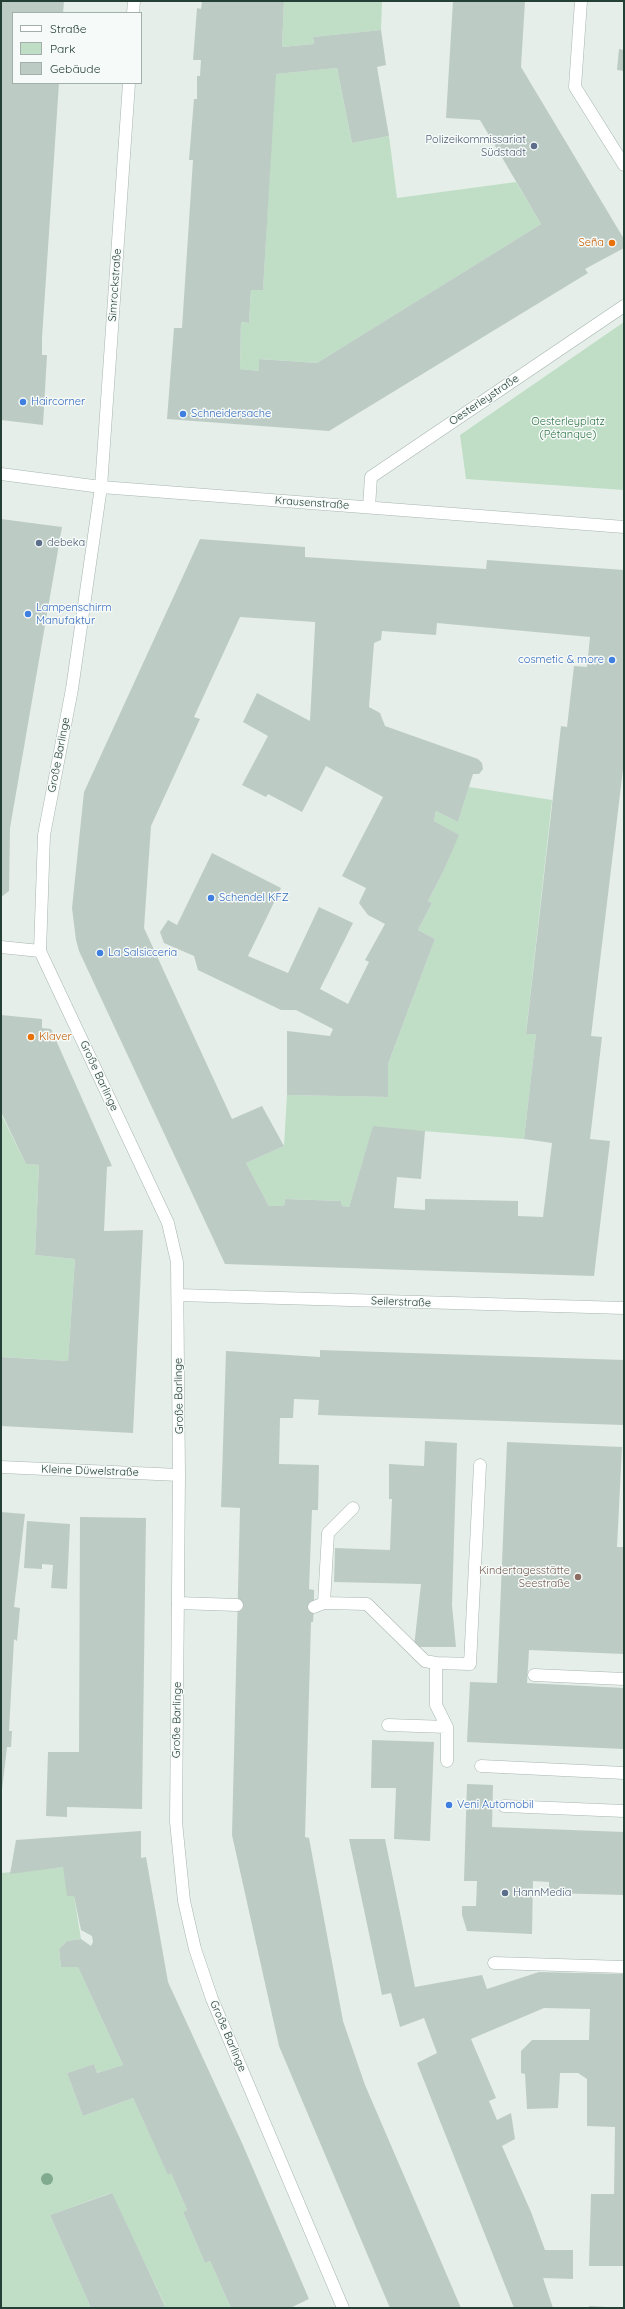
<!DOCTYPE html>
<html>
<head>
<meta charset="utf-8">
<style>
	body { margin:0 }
	#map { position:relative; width:625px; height:2309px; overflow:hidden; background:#e5eee9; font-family:Quicksand,sans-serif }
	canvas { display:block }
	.frame { position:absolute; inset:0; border:2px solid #243f36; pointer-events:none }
	.legend { position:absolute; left:12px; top:12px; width:130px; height:72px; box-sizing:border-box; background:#f6faf8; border:1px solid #a2afaa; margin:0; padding:5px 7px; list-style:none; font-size:12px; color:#243f36 }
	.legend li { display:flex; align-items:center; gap:8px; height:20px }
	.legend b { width:20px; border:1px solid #a2afaa }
</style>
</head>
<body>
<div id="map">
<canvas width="625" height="2309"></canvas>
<div class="frame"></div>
<ul class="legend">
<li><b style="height:5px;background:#fff"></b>Straße</li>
<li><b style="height:11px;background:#bfdec5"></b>Park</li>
<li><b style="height:11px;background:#bdcbc5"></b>Gebäude</li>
</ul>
</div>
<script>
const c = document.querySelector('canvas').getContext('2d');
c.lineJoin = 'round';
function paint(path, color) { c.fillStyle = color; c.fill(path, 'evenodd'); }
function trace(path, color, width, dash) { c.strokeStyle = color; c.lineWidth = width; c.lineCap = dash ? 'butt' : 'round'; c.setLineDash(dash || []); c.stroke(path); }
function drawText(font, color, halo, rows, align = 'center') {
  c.font = font + ' Quicksand,sans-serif'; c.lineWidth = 3; c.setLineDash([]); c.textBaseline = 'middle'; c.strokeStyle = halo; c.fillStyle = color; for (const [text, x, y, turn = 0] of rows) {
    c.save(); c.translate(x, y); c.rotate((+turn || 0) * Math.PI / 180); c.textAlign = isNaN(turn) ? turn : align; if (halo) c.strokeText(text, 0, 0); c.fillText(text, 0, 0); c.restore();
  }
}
const green = new Path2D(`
	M284,1H382L381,30L313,37L314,44L282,47Z
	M337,68L352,143L389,136L397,198L516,182L541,224L317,363L260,359L259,371L240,369L241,322L249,323L251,290H263L275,74Z
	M624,322V490L466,479L460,435Z
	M469,787L552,800L526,1033L536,1034L524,1139L373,1127L349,1207L342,1206L341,1201L285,1199L284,1206H269L246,1163L284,1146L287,1095L388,1097V1064L435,939L418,930L432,903L428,901L443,872L458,835L434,821L436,811L458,822Z
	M1,1114L26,1164L39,1165L35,1255L75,1259L68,1361L1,1357Z
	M63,1867L74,1896L81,1939L67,1941L59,1949L61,1967H78L123,2065L97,2073L94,2064L67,2073L83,2116L133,2098L168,2174L171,2173L187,2210L183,2212L205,2263L210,2261L231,2308H158L165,2305L111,2193L50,2215L91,2308H1L2,1873Z`);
const building = new Path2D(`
	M1,1H64L63,13H13V83H59L42,338V355H47L43,425L1,420Z
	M202,1H284L282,47L314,44L313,37L381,30L386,65L377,67L389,136L352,143L337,68L276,74L263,290H251L249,323L241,322L240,369L259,371V359L317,363L541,224L480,120L446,118L453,1H525L521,67L624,239V248L585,269L588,273L329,431L167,419L174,328H182L193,160H189L194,99H197V76H200L201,60H193L197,8L201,9Z
	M619,49L624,50V71L617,70Z
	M1,519L62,527L10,828L9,891L1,897Z
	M200,539L305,547V557L486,569L487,560L624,570V761L591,1036L602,1037L590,1139L610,1141L594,1276L225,1264L79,951L76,940L72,908L84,792ZM240,617L315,622V626L310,721L257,693L243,722L268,736L242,785L266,797L268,794L302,812L326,766L383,797L342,876L366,888L359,903L368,915L385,924L365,960L369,962L348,1004L320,989L353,923L319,907L288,973L248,956L281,888L212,853L177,925L168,920L160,932L164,943L194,956L198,970L281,1010H296L333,1029L330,1036L287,1031V1095L388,1097V1064L435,939L418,930L432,903L428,901L443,872L459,835L434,821L436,811L458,822L473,774H479L483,769L482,763L478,759L385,726L380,713L369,707L374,643L381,640L382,631L436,635L437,623L590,637L587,667L574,666L567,727L561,726L526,1034H536L524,1139L552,1143L543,1217L518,1216V1201L425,1199V1210L394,1208L397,1177L421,1179L425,1131L373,1126L349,1207L342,1206L341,1201L285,1199L284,1206H269L246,1163L284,1146L262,1106L232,1119L144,928L151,826L200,719L194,717Z
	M1,1015L42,1019V1028L51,1029L112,1166L107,1167L104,1231L143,1230L133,1433L1,1426V1357L68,1361L75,1259L35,1255L39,1165L26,1164L1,1112Z
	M320,1350L624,1360V1425L318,1415L319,1400L294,1399L293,1418H280L279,1464L319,1465L318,1510H312L309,1589L314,1590V1607L313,1622H311L305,1837L309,1838L343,2021L365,2085L461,2308H390L279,2046L232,1835L240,1508L221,1507L226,1351L320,1357Z
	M425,1441L457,1443L452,1605L456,1647H414L421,1584L334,1582L335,1548L390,1550L392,1499H389V1464L424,1466Z
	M507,1442L622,1447L617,1547H624V1654L529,1650L527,1683L624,1688V1749L467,1742L470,1682L497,1683Z
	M1,1512L25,1514L14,1607L20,1608L17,1641L14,1639L9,1731H12L11,1747H7L2,1790Z
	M80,1517L146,1518L142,1809L67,1807V1817L46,1816L48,1752H79Z
	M27,1521L70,1524L67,1589L51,1588L53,1565L42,1564V1569L24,1568Z
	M372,1740L434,1742L430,1841L394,1839L396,1788H371Z
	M467,1784L493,1785L492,1827L624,1832V1895L549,1893V1882L533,1881L532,1934L467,1931L462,1915V1906H476L477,1881H464Z
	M141,1831V1858L146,1857L168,1982L242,2143L309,2299L290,2308H231L210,2261L205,2263L183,2212L187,2210L171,2173L168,2175L133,2098L83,2116L67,2073L94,2064L97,2073L123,2065L78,1967H61L59,1949L67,1941L81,1939L91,1946L93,1942L92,1936L81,1930L74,1896H67L63,1867L10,1874L16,1840Z
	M349,1839H385L415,1987L482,1975L487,1989L539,1972L624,1974V2266H589L591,2194H614L615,2127L587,2126V2079L578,2073H560L558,2108L527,2109L525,2074L521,2073V2051L532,2040H589L590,2009L544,2008L471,2039L496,2098L489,2101L497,2120L511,2113L515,2139L502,2146L531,2212L545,2250H573V2279L543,2278L553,2308H514L417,2063L437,2053L424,2018L400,2027L391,1993L382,1995Z
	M112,2193L165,2306L158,2308H91L50,2215Z
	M589,2306L606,2307V2308H589Z`);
const service = new Path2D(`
	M178,1603L237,1605
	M324,1603L367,1604L425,1661L436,1663
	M314,1607L324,1603L328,1533L353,1508
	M534,1675L624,1679
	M388,1725L447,1727L436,1705V1663L470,1664L480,1465
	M447,1761V1727
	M481,1766L624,1773
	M504,1806L624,1811
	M494,1963L624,1967`);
const pedestrian = new Path2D(`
	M369,507L371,477L624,306`);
const minor = new Path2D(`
	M581,1L575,87L624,165
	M133,13L134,1
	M129,83L101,487L72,689L44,835L40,951L168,1223L177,1262L179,1475L176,1822L184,1901L195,1949L212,1999L343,2308
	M1,474L101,487L624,527
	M1,947L40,951
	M178,1295L624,1308
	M1,1467L179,1475`);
const trees = [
	[47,2179]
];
const markers = [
	[534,146,4,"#5c6f8a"],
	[612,243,4,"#e8710a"],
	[23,402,4,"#3f7fe0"],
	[183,414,4,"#3f7fe0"],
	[39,543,4,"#5c6f8a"],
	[28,614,4,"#3f7fe0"],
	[612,660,4,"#3f7fe0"],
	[211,898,4,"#3f7fe0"],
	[100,953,4,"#3f7fe0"],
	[31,1037,4,"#e8710a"],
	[578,1577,4,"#8d6e63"],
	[449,1805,4,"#3f7fe0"],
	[505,1893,4,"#5c6f8a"]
];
const serviceNames = [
	["Polizeikommissariat",526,140,"right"],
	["Südstadt",526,153,"right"],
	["debeka",47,543],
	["HannMedia",513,1893]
];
const foodNames = [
	["Seña",604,243],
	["Klaver",39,1037,"left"]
];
const streetNames = [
	["Simrockstraße",115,285,-86],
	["Oesterleystraße",484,400,-34],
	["Krausenstraße",312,503,4],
	["Große Barlinge",59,755,-79],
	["Große Barlinge",99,1076,65],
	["Seilerstraße",401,1302,2],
	["Große Barlinge",179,1396,-91],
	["Kleine Düwelstraße",90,1471,2],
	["Große Barlinge",177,1720,-89],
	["Große Barlinge",228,2036,67]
];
const shopNames = [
	["Haircorner",31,402],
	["Schneidersache",191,414],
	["Lampenschirm",36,608],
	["Manufaktur",36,621],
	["cosmetic & more",604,660,"right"],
	["Schendel KFZ",219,898],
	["La Salsicceria",108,953],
	["Veni Automobil",457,1805]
];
const parkNames = [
	["Oesterleyplatz",568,422],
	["(Pétanque)",568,435]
];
const educationNames = [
	["Kindertagesstätte",570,1571],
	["Seestraße",570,1584]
];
paint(green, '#bfdec5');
paint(building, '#bdcbc5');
trace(service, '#a7b6b0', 13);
trace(pedestrian, '#a7b6b0', 13);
trace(minor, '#a7b6b0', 13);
trace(service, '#fff', 12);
trace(pedestrian, '#fff', 12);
trace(minor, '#fff', 12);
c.fillStyle = '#81ab8f';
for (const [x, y] of trees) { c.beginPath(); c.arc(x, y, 6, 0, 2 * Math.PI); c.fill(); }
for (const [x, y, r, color] of markers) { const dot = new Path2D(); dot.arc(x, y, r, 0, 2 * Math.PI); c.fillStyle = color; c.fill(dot); trace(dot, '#f6faf8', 1.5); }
drawText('11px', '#4e5e75', '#f6faf8', serviceNames, 'left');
drawText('11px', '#c56008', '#f6faf8', foodNames, 'right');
drawText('11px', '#243f36', '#f6faf8', streetNames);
drawText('11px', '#366cbe', '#f6faf8', shopNames, 'left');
drawText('11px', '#307546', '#f6faf8', parkNames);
drawText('11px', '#785e54', '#f6faf8', educationNames, 'right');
</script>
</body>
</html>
